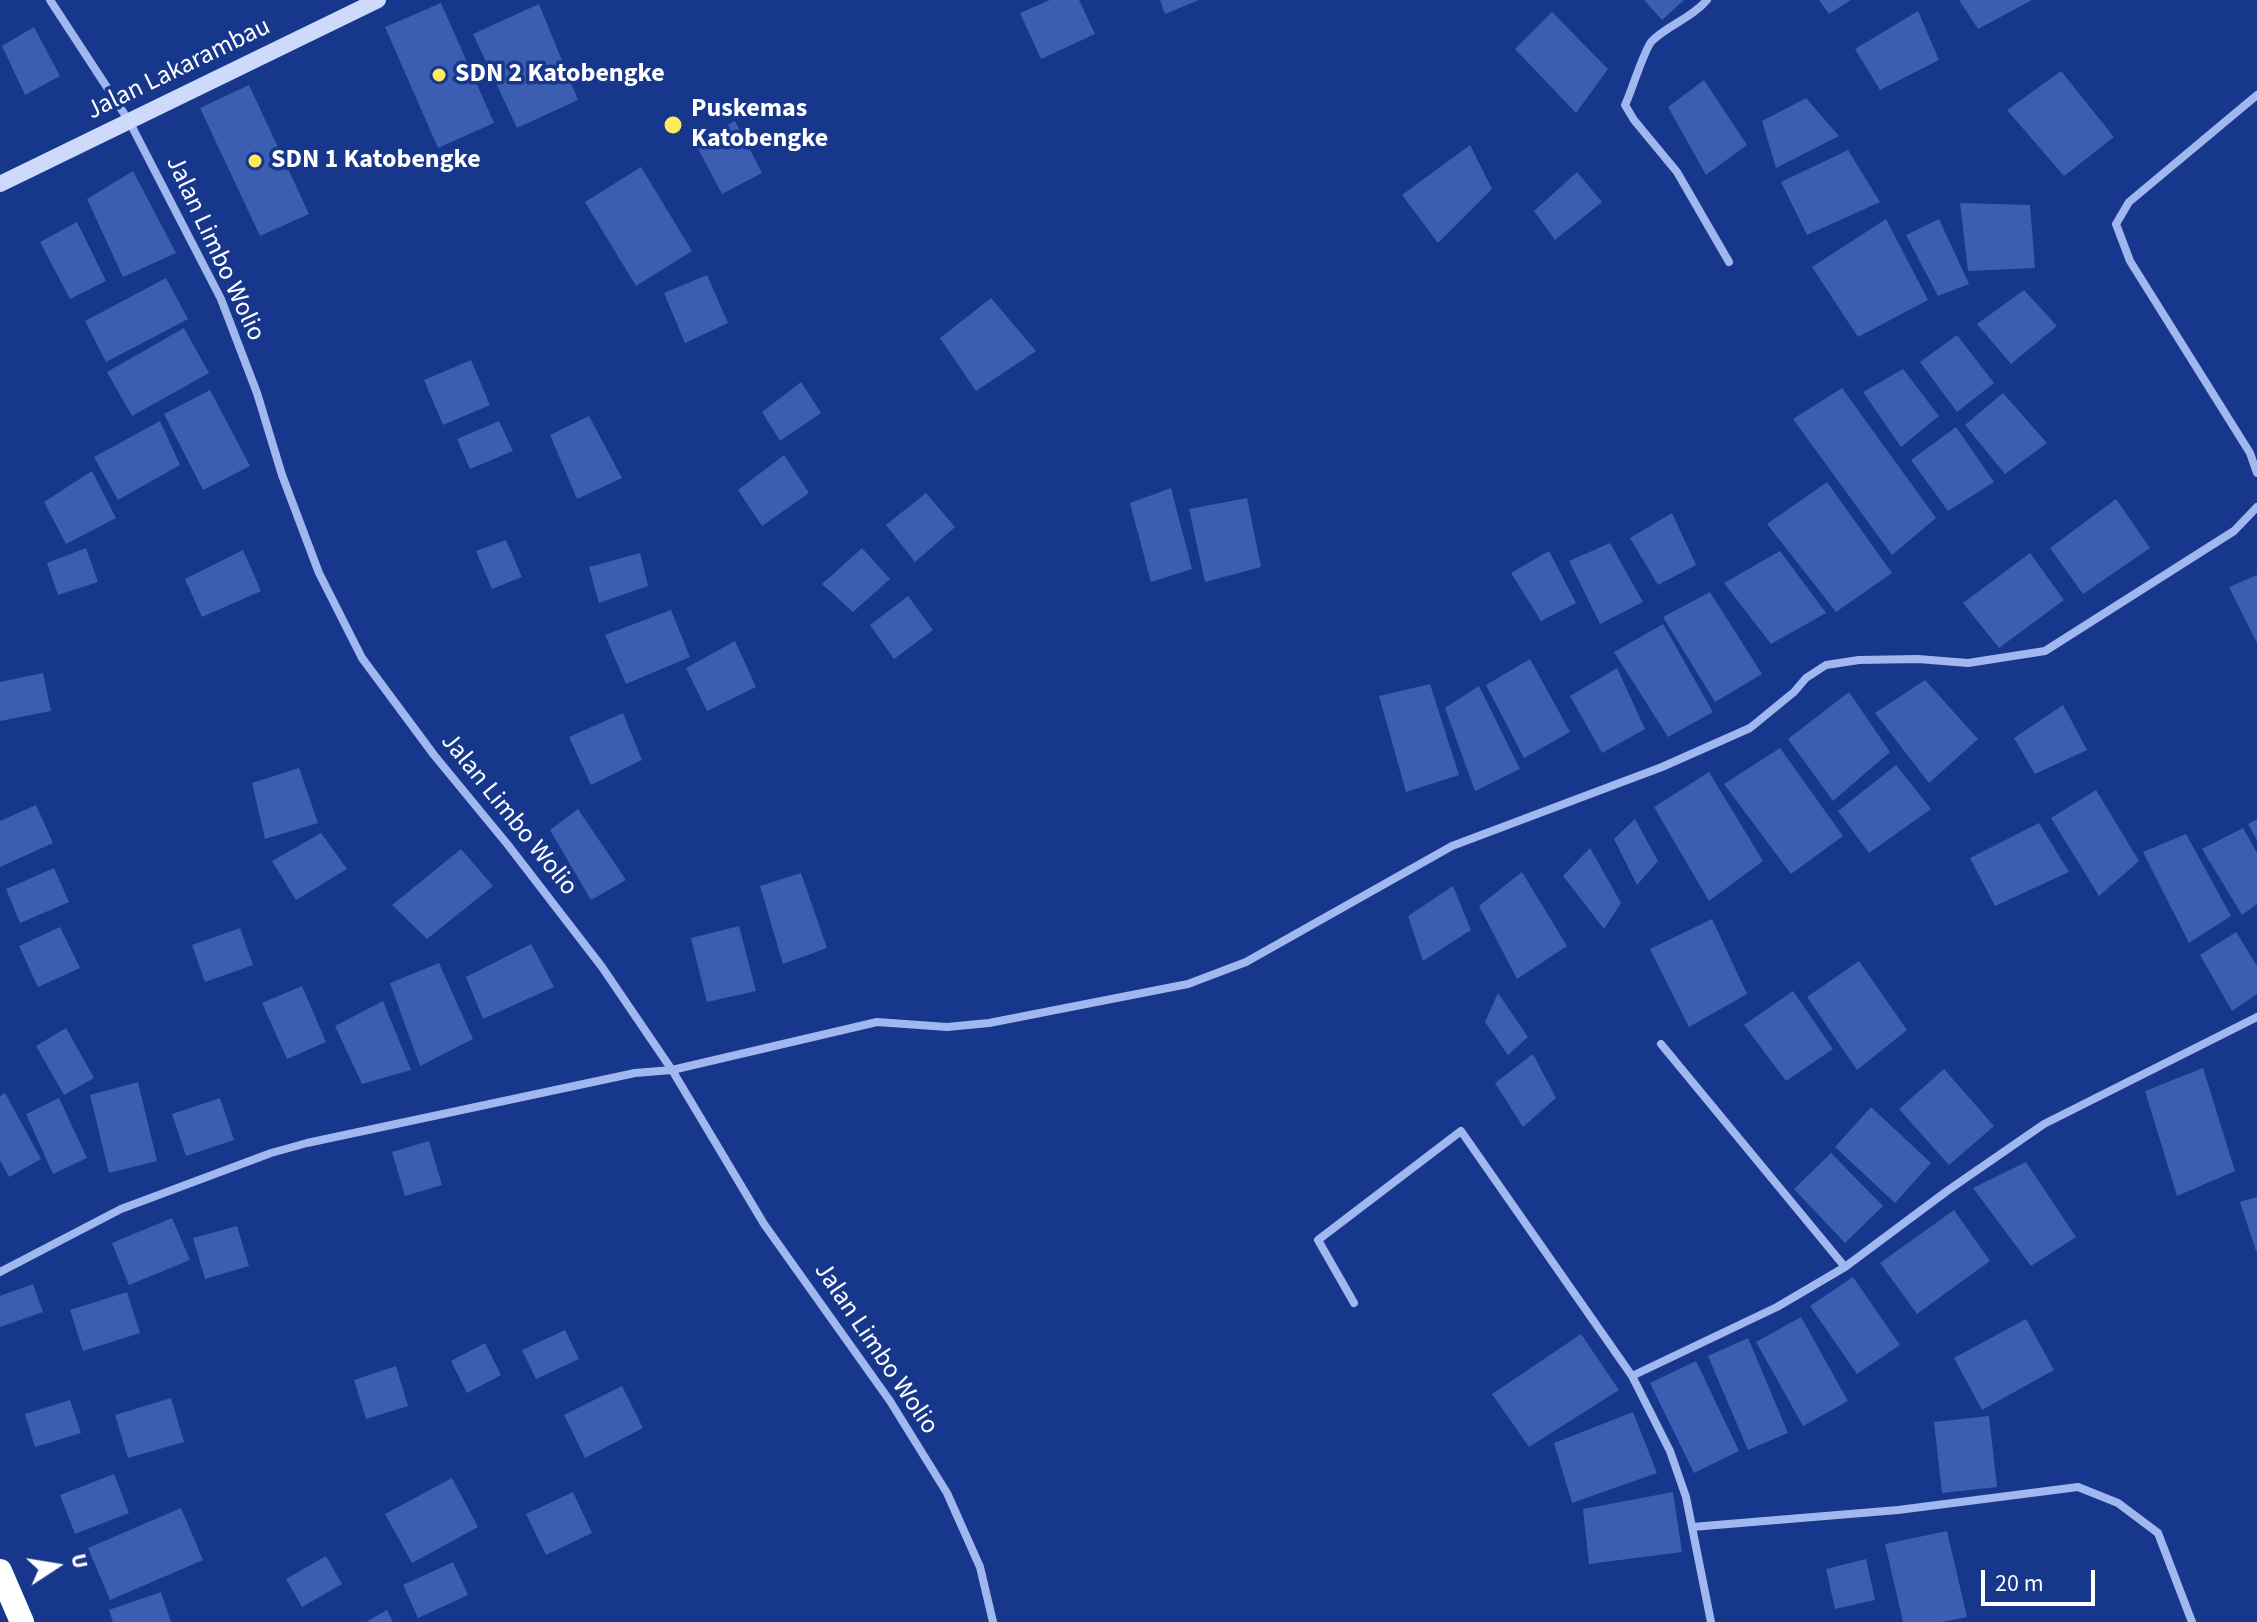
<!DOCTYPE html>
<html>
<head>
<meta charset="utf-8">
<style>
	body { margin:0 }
	#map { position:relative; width:2257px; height:1622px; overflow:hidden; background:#16378b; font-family:"Source Sans 3",sans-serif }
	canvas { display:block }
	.north { position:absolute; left:16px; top:1526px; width:80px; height:80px; -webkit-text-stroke:6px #16378b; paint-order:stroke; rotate:78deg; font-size:22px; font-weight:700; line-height:32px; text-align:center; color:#fff }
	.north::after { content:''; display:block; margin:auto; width:28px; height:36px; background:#fff; clip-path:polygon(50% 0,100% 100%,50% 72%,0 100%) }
	.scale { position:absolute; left:1981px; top:1570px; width:114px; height:36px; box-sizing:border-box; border:4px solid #fff; border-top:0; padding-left:10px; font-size:24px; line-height:28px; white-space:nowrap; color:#fff; -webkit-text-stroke:6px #16378b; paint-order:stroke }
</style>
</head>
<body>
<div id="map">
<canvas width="2257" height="1622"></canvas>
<div class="north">U</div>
<div class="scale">20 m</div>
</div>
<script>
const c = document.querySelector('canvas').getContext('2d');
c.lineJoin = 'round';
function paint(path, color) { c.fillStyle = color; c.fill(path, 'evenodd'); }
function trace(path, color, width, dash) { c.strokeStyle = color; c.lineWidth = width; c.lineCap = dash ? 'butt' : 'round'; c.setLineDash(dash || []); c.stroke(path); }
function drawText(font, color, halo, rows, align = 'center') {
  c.font = font + ' "Source Sans 3",sans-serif'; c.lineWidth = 7; c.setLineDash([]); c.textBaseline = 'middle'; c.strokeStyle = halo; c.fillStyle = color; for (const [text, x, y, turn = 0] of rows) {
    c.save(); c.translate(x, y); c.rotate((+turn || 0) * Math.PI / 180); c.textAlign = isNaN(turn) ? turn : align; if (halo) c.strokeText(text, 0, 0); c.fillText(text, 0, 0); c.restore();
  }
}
const building = new Path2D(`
	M1050,0H1079L1095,34L1041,59L1020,13Z
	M1160,0H1199L1165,14Z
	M1644,0H1684L1662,20Z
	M1819,0H1851L1829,14Z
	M1959,0H2032L1978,29Z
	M441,3L494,123L438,148L385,27Z
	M539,4L578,100L517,128L473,34Z
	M1918,11L1939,60L1880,90L1855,49Z
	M1552,12L1608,69L1576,113L1515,49Z
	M34,27L60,76L25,95L2,46Z
	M2061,71L2114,137L2064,176L2007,110Z
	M1704,80L1747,145L1706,175L1668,107Z
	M249,85L309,214L260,236L200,108Z
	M1806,98L1839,136L1776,168L1762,121Z
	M735,121L762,173L722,194L695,143Z
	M1470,145L1492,189L1438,243L1402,195Z
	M1848,150L1880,202L1807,235L1781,182Z
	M641,167L692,251L636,286L585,202Z
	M133,171L176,253L123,277L87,199Z
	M1577,172L1602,202L1555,240L1534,211Z
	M1960,203L2030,205L2035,268L1968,271Z
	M1886,219L1928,300L1858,337L1812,267Z
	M1939,219L1969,284L1938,296L1906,235Z
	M77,222L106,281L70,299L40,242Z
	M707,275L728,323L685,343L664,293Z
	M166,278L188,319L106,362L85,321Z
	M2024,290L2057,326L2011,364L1977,324Z
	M991,298L1036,351L976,391L940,338Z
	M184,328L209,373L132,416L107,372Z
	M1957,335L1994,383L1957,412L1920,362Z
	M471,360L490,405L443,425L424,380Z
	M1903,369L1939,416L1901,447L1863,392Z
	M801,382L821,413L780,441L762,412Z
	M1842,388L1936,518L1892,555L1793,419Z
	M210,390L250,466L203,490L164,414Z
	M2003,393L2047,443L2005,474L1965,425Z
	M589,416L622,478L577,499L550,435Z
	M160,421L180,465L118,500L94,457Z
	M499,421L513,451L470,469L457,439Z
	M1956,427L1994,482L1948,511L1911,460Z
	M784,455L809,493L762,526L738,490Z
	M92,471L116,518L66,544L44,502Z
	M1827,482L1892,573L1836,612L1767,524Z
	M1171,488L1192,569L1151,582L1130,503Z
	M926,493L955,527L915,562L886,525Z
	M1247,498L1261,567L1205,582L1189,509Z
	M2116,499L2150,548L2083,594L2050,548Z
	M1672,513L1696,565L1658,585L1630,538Z
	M506,540L522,577L492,589L476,551Z
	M1610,543L1643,602L1600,624L1569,561Z
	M86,548L98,582L58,595L47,563Z
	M862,548L890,579L853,612L822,584Z
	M243,550L261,591L202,617L185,579Z
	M1549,551L1576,603L1541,621L1511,573Z
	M1780,551L1826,613L1771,644L1724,583Z
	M640,553L648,586L599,603L589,567Z
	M2030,553L2064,600L1999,648L1963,603Z
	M2257,575V643L2229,587Z
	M1710,592L1762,674L1715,702L1663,617Z
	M908,596L933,630L894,659L870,625Z
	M671,610L690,657L626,684L605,635Z
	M1663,624L1713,712L1668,737L1614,652Z
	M735,641L756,687L707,711L686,668Z
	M1530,659L1570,732L1524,758L1486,685Z
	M1617,668L1645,729L1602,753L1570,696Z
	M43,673L51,711L0,721V682Z
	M1925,680L1978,739L1929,783L1875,713Z
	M1430,684L1459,775L1406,792L1379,696Z
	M1479,686L1520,769L1475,791L1445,708Z
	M1849,692L1890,752L1833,801L1788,739Z
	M2063,705L2087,750L2035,774L2014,738Z
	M623,713L642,760L591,785L569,737Z
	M1780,748L1843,836L1791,874L1724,784Z
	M1896,765L1931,809L1869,853L1838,811Z
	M299,768L318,823L265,839L252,783Z
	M1709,772L1763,861L1709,901L1654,807Z
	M2096,790L2139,861L2099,896L2051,818Z
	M36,805L53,843L0,867V821Z
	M578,809L626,880L591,900L550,830Z
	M1635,819L1658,861L1637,885L1614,839Z
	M2257,819V840L2248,824Z
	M2039,823L2069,872L1995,906L1970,858Z
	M2243,828L2257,853V904L2242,915L2202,849Z
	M321,833L347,869L296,900L272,861Z
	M2186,834L2231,916L2189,943L2143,852Z
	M1590,848L1621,903L1604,929L1563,876Z
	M461,849L493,886L427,939L392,905Z
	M54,868L69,902L20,923L6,889Z
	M1522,872L1567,946L1517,979L1479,906Z
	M801,873L827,948L783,964L760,886Z
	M1453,886L1471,930L1423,961L1408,916Z
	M1712,919L1747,994L1689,1027L1650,949Z
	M739,926L756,991L707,1002L691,938Z
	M60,927L80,968L38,987L19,946Z
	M240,928L253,965L205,982L192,945Z
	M2236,932L2257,966V994L2232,1011L2200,955Z
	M531,944L554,987L483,1019L466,977Z
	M1859,961L1907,1030L1857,1070L1807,997Z
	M439,963L473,1039L420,1066L390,983Z
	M302,986L326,1042L287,1059L262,1003Z
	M1793,991L1833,1049L1786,1081L1744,1025Z
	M1498,993L1528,1037L1508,1055L1485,1022Z
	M383,1001L411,1070L362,1084L335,1026Z
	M66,1028L94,1078L64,1095L36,1046Z
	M1533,1054L1556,1098L1523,1127L1495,1083Z
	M2203,1068L2235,1171L2177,1196L2145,1091Z
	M1944,1069L1994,1126L1949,1165L1899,1109Z
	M138,1082L157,1161L109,1173L90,1095Z
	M5,1093L41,1159L9,1177L0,1160V1096Z
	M59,1098L87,1158L53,1174L26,1114Z
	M220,1098L234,1140L186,1156L172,1114Z
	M1871,1107L1931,1163L1895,1203L1835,1147Z
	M429,1141L442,1185L405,1196L392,1152Z
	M1831,1153L1883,1206L1845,1243L1794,1189Z
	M2026,1162L2076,1237L2031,1266L1973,1188Z
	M2257,1197V1251H2256L2240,1202Z
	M1954,1210L1990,1261L1917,1314L1880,1263Z
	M172,1218L190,1260L129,1285L112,1243Z
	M237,1226L249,1266L205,1279L193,1238Z
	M1853,1277L1900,1345L1857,1374L1810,1306Z
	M33,1284L43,1312L0,1327V1296Z
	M127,1292L140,1333L83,1351L70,1310Z
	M1801,1317L1848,1401L1803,1426L1756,1342Z
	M2026,1319L2054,1370L1982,1410L1954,1358Z
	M565,1330L579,1359L536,1379L522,1350Z
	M1581,1334L1619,1390L1529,1447L1492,1394Z
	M1748,1338L1788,1433L1748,1450L1708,1356Z
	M485,1343L501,1375L467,1393L451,1361Z
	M1696,1361L1739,1451L1694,1473L1650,1383Z
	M396,1366L408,1406L366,1419L354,1380Z
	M622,1386L643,1428L585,1458L564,1415Z
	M171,1398L184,1442L128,1458L115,1415Z
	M70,1400L81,1433L35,1447L25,1414Z
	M1633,1412L1657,1473L1572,1503L1554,1443Z
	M1989,1416L1997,1487L1942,1493L1934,1422Z
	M114,1474L129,1513L75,1534L60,1495Z
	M452,1478L478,1527L412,1563L385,1514Z
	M573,1492L592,1533L546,1555L526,1514Z
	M1673,1492L1682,1552L1589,1564L1583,1509Z
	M181,1508L203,1560L110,1600L88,1548Z
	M1947,1531L1967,1617L1942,1622H1903L1885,1544Z
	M326,1556L342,1584L302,1607L286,1579Z
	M1866,1559L1875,1600L1835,1609L1826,1569Z
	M453,1562L468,1595L418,1618L403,1585Z
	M161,1592L171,1622H113L109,1610Z
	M387,1610L393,1622H366Z`);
const street = new Path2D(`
	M50,0L129,121L221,299L257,393L282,475L319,573L362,658L434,755L508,845L602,967L672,1070L764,1224L890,1401L947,1493L980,1567L993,1622
	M1707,0C1692,18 1668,25 1652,41C1644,49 1632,91 1625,105L1634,120L1677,172L1729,262
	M2257,95L2129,202L2116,224L2130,261L2250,453L2257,473
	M1661,1044L1845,1267
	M0,1272L121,1209L271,1153L307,1143L635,1073L672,1070L877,1022L947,1027L989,1023L1188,984L1246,962L1452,846L1662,767L1750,728L1794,692L1806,678L1826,665L1859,660L1918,659L1968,663L2045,651L2234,531L2257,507
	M1354,1303L1318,1240L1461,1131L1632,1376L1670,1451L1686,1497L1711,1622
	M1632,1376L1777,1307L1845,1267L1947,1191L2044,1124L2257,1017
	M1692,1527L1898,1510L2078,1487L2118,1503L2158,1533L2192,1622`);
const secondary = new Path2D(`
	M0,184L378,0`);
const highway = new Path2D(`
	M0,1571L22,1622`);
const markers = [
	[439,75,8,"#ffea5e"],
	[673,125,10,"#ffea5e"],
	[255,161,8,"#ffea5e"]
];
const streetNames = [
	["Jalan Lakarambau",179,70,-26],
	["Jalan Limbo Wolio",214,249,65],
	["Jalan Limbo Wolio",508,815,51],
	["Jalan Limbo Wolio",875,1349,56]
];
const poiNames = [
	["SDN 2 Katobengke",455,75],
	["Puskemas",691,110],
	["Katobengke",691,140],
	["SDN 1 Katobengke",271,161]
];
paint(building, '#3b5db2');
trace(street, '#a0b7ef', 8);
trace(secondary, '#cddafa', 16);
trace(highway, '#fff', 24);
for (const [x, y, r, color] of markers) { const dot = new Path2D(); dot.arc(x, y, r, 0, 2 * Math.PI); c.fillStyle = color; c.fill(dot); trace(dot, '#16378b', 3); }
drawText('26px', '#fff', '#16378b', streetNames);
drawText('bold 26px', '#fff', '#16378b', poiNames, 'left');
</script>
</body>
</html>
